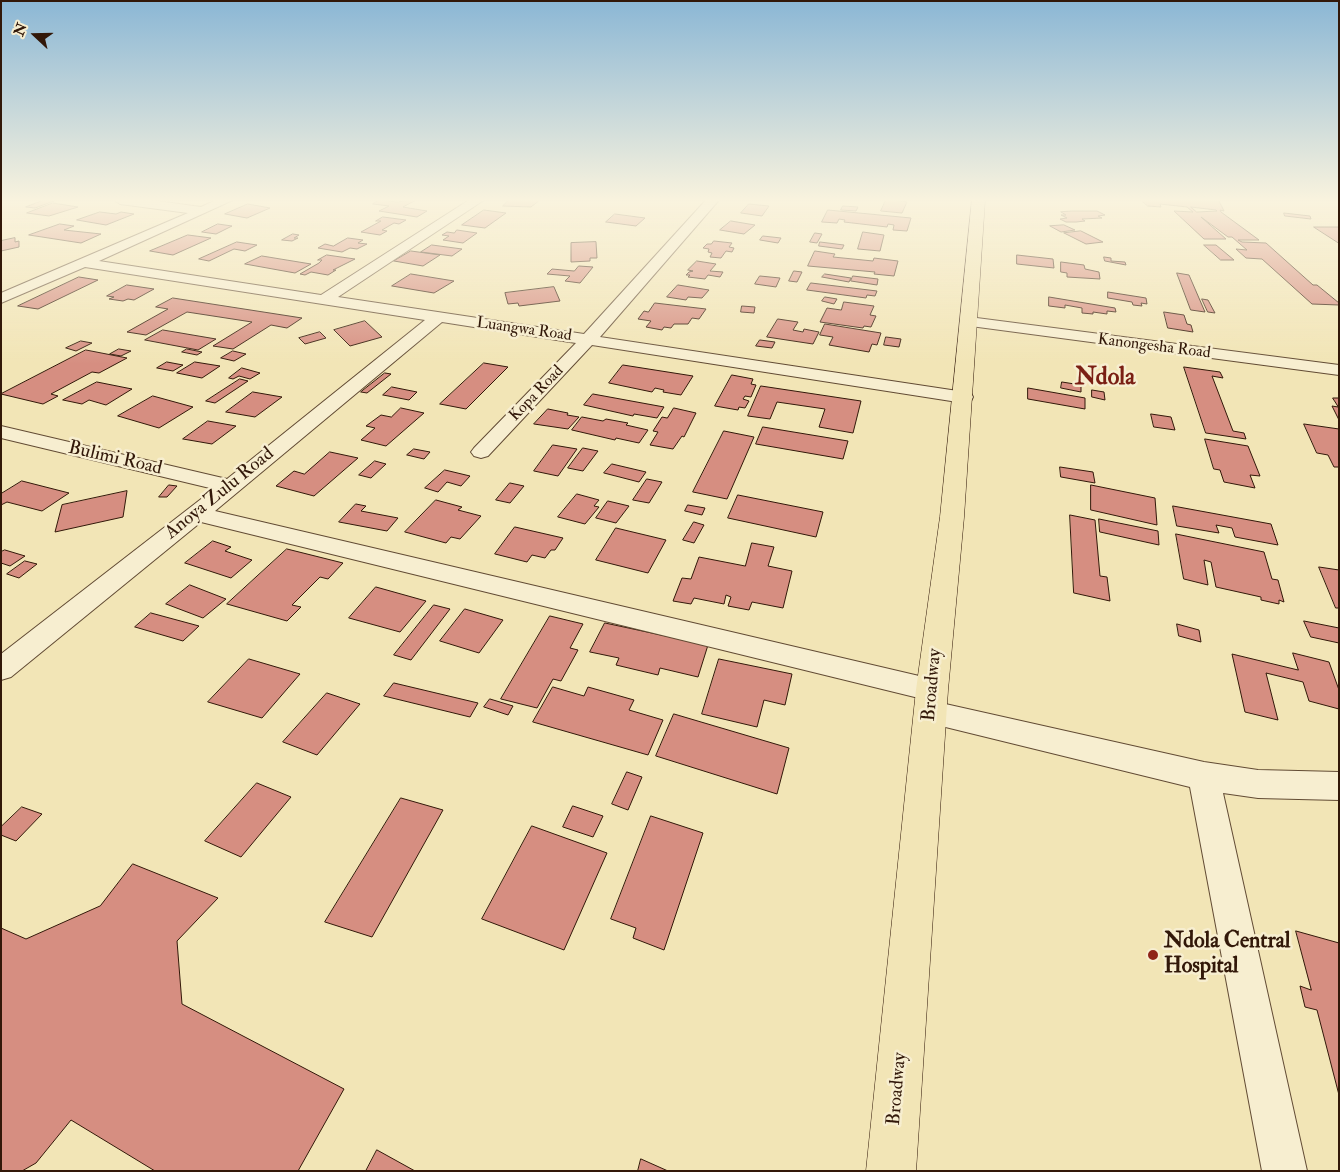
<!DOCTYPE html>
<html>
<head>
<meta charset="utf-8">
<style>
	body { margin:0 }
	#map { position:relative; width:1340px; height:1172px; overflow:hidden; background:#f2e5b6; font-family:"IM FELL Double Pica",serif }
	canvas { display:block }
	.frame { position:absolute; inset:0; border:2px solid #321809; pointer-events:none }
	.north { position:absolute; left:10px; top:10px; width:50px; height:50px; -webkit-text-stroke:4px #f7eed0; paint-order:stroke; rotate:291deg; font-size:14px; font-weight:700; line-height:20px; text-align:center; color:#321809 }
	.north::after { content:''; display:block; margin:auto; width:18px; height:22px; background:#321809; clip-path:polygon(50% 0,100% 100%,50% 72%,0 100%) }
</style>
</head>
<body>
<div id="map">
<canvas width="1340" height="1172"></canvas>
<div class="frame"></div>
<div class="north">N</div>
</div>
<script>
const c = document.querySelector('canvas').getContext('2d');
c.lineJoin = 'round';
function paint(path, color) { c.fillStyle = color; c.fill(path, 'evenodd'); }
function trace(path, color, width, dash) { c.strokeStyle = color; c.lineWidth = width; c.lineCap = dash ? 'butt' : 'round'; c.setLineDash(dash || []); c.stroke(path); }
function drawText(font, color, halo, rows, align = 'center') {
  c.font = font + ' "IM FELL Double Pica",serif'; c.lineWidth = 5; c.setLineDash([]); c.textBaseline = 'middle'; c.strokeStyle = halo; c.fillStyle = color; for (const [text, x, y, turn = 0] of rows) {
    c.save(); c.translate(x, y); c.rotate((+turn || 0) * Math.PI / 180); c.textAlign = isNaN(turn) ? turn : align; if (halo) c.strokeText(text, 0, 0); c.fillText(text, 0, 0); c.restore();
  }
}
const building = new Path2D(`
	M44,200L54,201L35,208L26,207Z
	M379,200L397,202L416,200L403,207L427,211L417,217L379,211L389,206L373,204Z
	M509,200H540L531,207L503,206Z
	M886,200H892L907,202L902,213L881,211Z
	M1141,200L1219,201L1224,211L1220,210L1221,212L1259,240H1238L1242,242L1266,243L1313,285H1317L1339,303V305L1312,304L1262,259L1246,258L1236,249L1247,250L1232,237H1228L1201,217L1226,239H1204L1174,211L1193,212L1187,207L1160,204L1161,207L1148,206ZM1191,207L1216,210L1217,211L1197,212Z
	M53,203L78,207L49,216L27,213Z
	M248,204L270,208L247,218L225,214Z
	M749,204L769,206L762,216L741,213Z
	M843,206L858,207L856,211L841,210Z
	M484,210L506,213L485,228L462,225Z
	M828,210L911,218L907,231L893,230L894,225L888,224L887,227L844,222L845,220L839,219L837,223L822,222Z
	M1072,211H1097L1105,215L1098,216L1102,218L1082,219L1085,221L1076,222H1066L1060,219L1067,218L1061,215H1066L1061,212Z
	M100,212L116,214L121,212L134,214L106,225L77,220Z
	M1284,213L1310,216L1311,219L1285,216Z
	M615,214L645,218L636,226L606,222Z
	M383,217L406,220L399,224L394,223L382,230L387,231L380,235L361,232L381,221H376Z
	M731,221L755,225L744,234L720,230Z
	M60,224L74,226L64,230L101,234L81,243L29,235Z
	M218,224L232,226L216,234L202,232Z
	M1064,225L1075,230L1061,232L1050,226Z
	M1314,227H1339V243Z
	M457,230L477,233L463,243L443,240L449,236L442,235L447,232L454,233Z
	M1081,231L1103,242L1086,244L1064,233Z
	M863,232L884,235L880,251L858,249Z
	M815,233L822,234L817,243L810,242Z
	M293,234L299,235L294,238H298L292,241L282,240Z
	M188,235L211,238L173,255L150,251Z
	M763,236L781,238L778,243L760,240Z
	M15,238V242L19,241V247L1,251V241Z
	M348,238L363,240L358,243L367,244L357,249L350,248L342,252L318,248L325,244L333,246Z
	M714,241L732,243L729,247L734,248L732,252L726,251L721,258L710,257L712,253L708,252L709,249L703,248L707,244H711Z
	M237,242L257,245L245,251L234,249L209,261L199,259Z
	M596,242L597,258H590V261L571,262V243Z
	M820,242L844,245L842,249L819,246Z
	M432,245L462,249L452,256L421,252Z
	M1204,245H1216L1234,260H1221Z
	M411,251L440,255L423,266L394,261Z
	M815,251L835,254L833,257L873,261L874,258L898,261L894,276L874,274L875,272L808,266Z
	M327,255L355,259L333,270H336L328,275L311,272L305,275L300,274L319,263L322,260H318Z
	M1017,255L1053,259L1054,268L1017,264Z
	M262,256L311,264L295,273L245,264Z
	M1104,257L1111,258V261L1125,262L1126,265L1105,261Z
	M697,261L716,264L710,271L723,272L720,277L708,275L705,279L688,277L690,275H686L689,272L693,271L688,270Z
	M1061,262L1084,265L1085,269L1099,272L1100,279L1067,277V273L1061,272Z
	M579,266L593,267L580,283L565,281L570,276L547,274L552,269L574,271Z
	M794,271L802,272L797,282L789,281Z
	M1177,273L1189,275L1205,312L1191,310Z
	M411,274L454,281L434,293L392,286Z
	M825,274L851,278L849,282L822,277Z
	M760,276L780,278L776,287L755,284Z
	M853,276L878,279L877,285L851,281Z
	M79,277L98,280L38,309L18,306Z
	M811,283L877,291L875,296L867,295L866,298L807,290Z
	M127,285L154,289L134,300L128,299L123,301L109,299L114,297L107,296Z
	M678,285L709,290L702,298L688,297L686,300L667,297Z
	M554,287L560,301L519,306L518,303L508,304L505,293Z
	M1108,292L1146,298L1147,304L1141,303L1142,306L1133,305L1132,302L1108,298Z
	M825,297L837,299L834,304L822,301Z
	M1049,297L1115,308L1116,312L1107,311V314L1093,312V314L1082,313V308L1065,305V308L1049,306Z
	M173,298L302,318L287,328L271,325L233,349L213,346L252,322L187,312L146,335L127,332L168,309L156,307Z
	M1202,299L1208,300L1215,313L1208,312Z
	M844,302L874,306L870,315L876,316L871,327L864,326L863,328L820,322L827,308L841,310Z
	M655,303L706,309L699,319L692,318L688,324H674L671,328L664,327L662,330L646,327L651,321L638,319L644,311L648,312Z
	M742,306L755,307L754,313L741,312Z
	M1164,312L1184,315L1187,324L1191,325L1193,332L1168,328Z
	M778,319L798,322L793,330L803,332L804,329L819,332L813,344L767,337Z
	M365,321L382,337L350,346L334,330Z
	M825,324L881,333L877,345L872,344L869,352L829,345L833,337L820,335Z
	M163,330L216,339L198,350L145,340Z
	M320,332L326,338L305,344L299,338Z
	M886,337L901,339L899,347L884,345Z
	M760,340L775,342L772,348L756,346Z
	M81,341L92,343L76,351L66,348Z
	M119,349L131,351L121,356L110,354Z
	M187,349L202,352L197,355L182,352Z
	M86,350L127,358L99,373L92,372L51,394L58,396L43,404L1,394Z
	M233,351L246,354L234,361L221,358Z
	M167,362L183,365L173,371L157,368Z
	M195,362L220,366L202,378L177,373Z
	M484,363L508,367L466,409L440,404Z
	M623,365L693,376L681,395L663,392L664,390L655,388L652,392L609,383Z
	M1184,367L1220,372L1223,378L1212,376L1233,431L1244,433L1246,439L1206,433Z
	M242,368L260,373L250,379L239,376L233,379L229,378Z
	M385,373L391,374L367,393L361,392Z
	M732,375L753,379L751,384L756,385L751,397L745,396L743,399L749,401L745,408L739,407L738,410L715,406Z
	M240,379L248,381L215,403L206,401Z
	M97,382L132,389L106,405L89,400L82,404L63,400Z
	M1062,382L1081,385V392L1061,388Z
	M761,386L861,401L853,433L819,427L825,409L777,402L770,419L748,416Z
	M392,387L417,392L409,400L383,395Z
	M1028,388L1085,398V409L1028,399Z
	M1092,390L1104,392L1105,400L1092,397Z
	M253,392L282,397L255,417L226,412Z
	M593,394L664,407L657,418L634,414L633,416L584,405Z
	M153,396L193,407L159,428L118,416Z
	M1333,398H1339V420L1332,406L1338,407Z
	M401,408L424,413L386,446L361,440L375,428L366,426L381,415L391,417Z
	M674,408L696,413L684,437L682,436L673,449L650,445L658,432L653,431L662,417L667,418Z
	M548,409L568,413L567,415L579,417L568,429L534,424Z
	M1151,414L1171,417L1175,430L1154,427Z
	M582,417L603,421L606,419L628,423L626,425L648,430L639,443L616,438L615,440L572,430Z
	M208,421L236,426L212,444L183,439Z
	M1304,424L1339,429V467H1334L1328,455L1317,453Z
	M763,427L848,441L843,459L756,444Z
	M724,431L754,437L727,499L693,492Z
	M1205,439L1248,446L1260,476L1250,475L1255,488L1224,482L1220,470L1214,469Z
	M553,445L577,449L558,476L534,471Z
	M583,448L598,451L583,471L568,468Z
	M414,449L430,452L424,459L407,455Z
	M330,452L358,458L314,496L276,486L294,471L304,474Z
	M375,461L386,464L371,478L359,475Z
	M612,464L646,472L639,482L604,473Z
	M1060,467L1093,472L1095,483L1061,477Z
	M445,470L470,476L461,486L447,482L438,492L425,488Z
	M647,479L662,482L649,503L633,500Z
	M22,481L69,493L42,511L7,502L1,505V494Z
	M510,483L524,486L510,503L496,500Z
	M169,485L177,486L167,497H159Z
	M1091,485L1155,498L1157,525L1091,510Z
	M127,491L123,517L55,532L62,505Z
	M577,494L599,500L594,506L599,507L585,524L558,517Z
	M738,495L823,512L816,537L728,518Z
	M436,500L462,507L458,510L481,516L460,539L451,537L446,543L405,532Z
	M608,501L629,506L616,523L596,518Z
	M356,504L366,506L361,511L398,518L387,531L339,522Z
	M688,505L705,508L702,515L685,511Z
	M1173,506L1271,524L1278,545L1235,537L1232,528L1216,525L1219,533L1177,526Z
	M1070,515L1095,520L1100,576L1107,577L1110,601L1074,593Z
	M1099,519L1158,531L1159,545L1100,532Z
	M694,522L704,525L694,543L683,540Z
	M515,527L563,538L555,550H551L545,558L532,555L527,562L495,554Z
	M616,528L666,540L648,573L596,560Z
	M1176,534L1264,552L1272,579L1278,580L1284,602L1279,600V604L1261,600V597L1216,587L1211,562L1204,560L1208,585L1184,579Z
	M213,541L231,547L225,551L252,560L231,578L185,563Z
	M752,543L774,547L768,566L792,571L783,608L752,602L749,610L728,606L731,597L726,595L724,604L694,598L691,604L673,601L682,578L691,579L699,557L745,566Z
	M287,549L343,563L328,579L320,577L292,605L301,607L287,621L227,604Z
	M5,550L25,556L10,566L1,563V552Z
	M25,561L37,564L19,578L7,574Z
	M1319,567L1339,570V608H1336Z
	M190,585L226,599L203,618L166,604Z
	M376,587L426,601L400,632L349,618Z
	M434,605L450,609L411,660L394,655Z
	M465,609L503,620L479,653L440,641Z
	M151,613L199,626L183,641L135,627Z
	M550,616L583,624L570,648L578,650L561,681L553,679L537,708L501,699Z
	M1304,621L1339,628V643L1311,637Z
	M605,623L708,645L698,677L660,668L658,675L616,665L619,658L590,652Z
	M1177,624L1199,630L1201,642L1179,636Z
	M1293,653L1329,662L1339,690V709L1309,701L1303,682L1266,673L1278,720L1245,712L1232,654L1298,670Z
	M249,659L300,674L262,718L208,702Z
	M719,659L792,674L785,705L764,700L757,727L702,714Z
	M394,683L478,703L470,717L384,696Z
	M553,687L584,696L588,687L634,700L629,710L663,720L648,755L533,722Z
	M327,693L360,704L317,755L283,742Z
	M490,699L513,706L508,715L484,707Z
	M674,714L789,748L777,794L656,756Z
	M627,772L642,777L628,810L612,804Z
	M257,783L291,797L241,857L205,841Z
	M401,798L443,810L372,937L325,922Z
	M573,806L603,816L593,837L563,827Z
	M22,807L42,814L16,841L1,835V827Z
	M651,816L703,833L664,950L633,938L636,928L611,919Z
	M532,826L607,853L564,950L482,919Z
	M133,864L218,898L177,941L182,1004L344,1089L298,1171H155L71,1120L36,1163L22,1171H1V928L26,939L100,906Z
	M1296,931L1339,943V1095L1317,1010L1305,1007L1300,986L1311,990Z
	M377,1150L415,1171H366Z
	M641,1159L668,1171H638Z`);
const minor = new Path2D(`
	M114,200H150L201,207L216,200H233L99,261L321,295L469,200H484L338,297L584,334L706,200H719L600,337L971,393L973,397L971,401L964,403L592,345L488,456L481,458L474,456L471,452L474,448L576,343L442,322L215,511L932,679L942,682L946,690L942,698L932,701L1204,762L1258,770L1339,772V800L1258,798L1223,793L1307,1171H1262L1190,787L921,721L916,713L921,705L931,701L201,522L11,677L1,680V654L214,489L1,438V426L227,479L425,320L85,267L1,303V293L188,213L120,204Z
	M969,317L1339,365V375L963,325L961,322L963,319Z`);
const major = new Path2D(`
	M972,200H985L964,517L948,690L916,1171H866L916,690L940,517Z`);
const markers = [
	[1153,955,6,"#8f2418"]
];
const farStreetnames = [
	["Luangwa Road",524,330,8],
	["Kanongesha Road",1154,347,7],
	["Kopa Road",537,394,-46]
];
const streetNames = [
	["Bulimi Road",115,459,13],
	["Anoya Zulu Road",220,494,-39],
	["Broadway",933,685,-85],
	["Broadway",898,1089,-85]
];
const nearPoinames = [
	["Ndola Central",1164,942],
	["Hospital",1164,967]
];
const farTownnames = [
	["Ndola",1105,379]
];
paint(building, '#d68e81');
trace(building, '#321809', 1);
trace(minor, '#624b34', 2);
trace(major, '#321809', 1);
paint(minor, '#f7eed0');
paint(major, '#f2e5b6');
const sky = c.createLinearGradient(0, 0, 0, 364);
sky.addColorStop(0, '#8bb7d5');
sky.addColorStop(0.55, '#f9f3de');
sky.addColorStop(1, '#f9f3de00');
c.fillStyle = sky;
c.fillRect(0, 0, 1340, 364);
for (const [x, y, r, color] of markers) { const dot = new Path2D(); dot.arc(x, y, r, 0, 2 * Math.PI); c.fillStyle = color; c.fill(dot); trace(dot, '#f7eed0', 2); }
drawText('16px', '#321809', '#f7eed0', farStreetnames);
drawText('19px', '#321809', '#f7eed0', streetNames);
drawText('bold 22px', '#321809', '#f7eed0', nearPoinames, 'left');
drawText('bold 24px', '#7a1f14', '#f7eed0', farTownnames);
</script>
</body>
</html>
